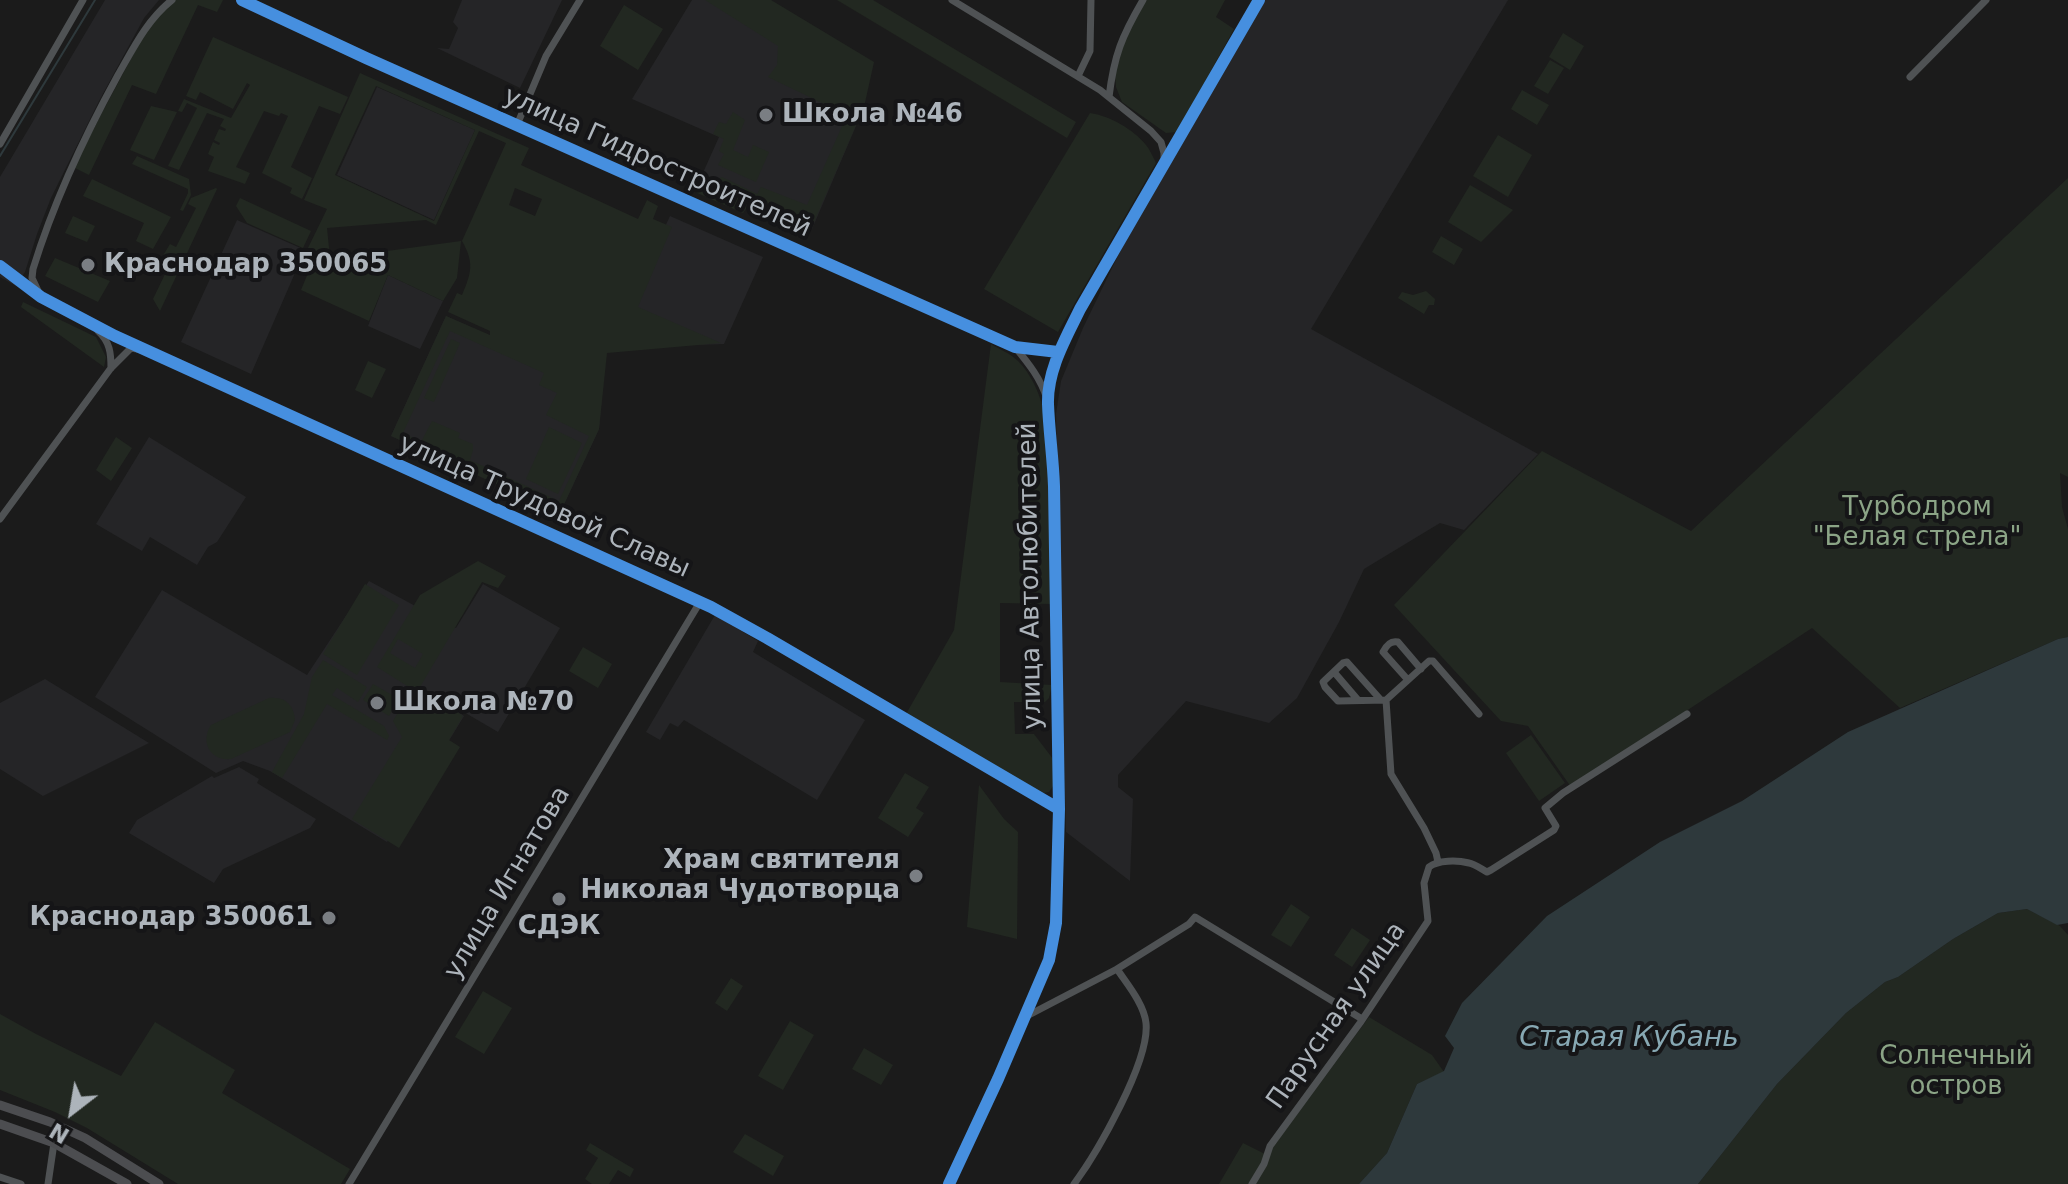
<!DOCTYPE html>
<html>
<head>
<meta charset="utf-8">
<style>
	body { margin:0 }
	#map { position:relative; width:2068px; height:1184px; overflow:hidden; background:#1b1b1b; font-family:"DejaVu Sans",sans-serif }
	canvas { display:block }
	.north { position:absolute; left:32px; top:1072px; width:80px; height:80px; -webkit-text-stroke:6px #151517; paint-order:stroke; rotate:211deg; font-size:22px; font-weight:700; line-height:32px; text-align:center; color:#adb4bb }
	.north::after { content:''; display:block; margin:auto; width:28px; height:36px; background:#adb4bb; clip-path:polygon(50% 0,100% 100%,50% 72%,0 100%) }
</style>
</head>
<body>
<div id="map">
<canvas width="2068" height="1184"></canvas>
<div class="north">N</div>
</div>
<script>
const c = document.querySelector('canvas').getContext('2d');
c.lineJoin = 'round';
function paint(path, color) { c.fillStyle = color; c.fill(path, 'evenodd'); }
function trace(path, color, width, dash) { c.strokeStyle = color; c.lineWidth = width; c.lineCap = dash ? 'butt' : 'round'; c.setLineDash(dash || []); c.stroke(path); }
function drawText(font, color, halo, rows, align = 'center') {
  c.font = font + ' "DejaVu Sans",sans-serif'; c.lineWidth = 8; c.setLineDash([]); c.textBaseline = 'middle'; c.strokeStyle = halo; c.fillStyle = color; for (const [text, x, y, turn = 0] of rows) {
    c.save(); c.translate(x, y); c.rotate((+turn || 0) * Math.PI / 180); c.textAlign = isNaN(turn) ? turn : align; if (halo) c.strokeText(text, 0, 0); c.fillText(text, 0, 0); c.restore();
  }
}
const built = new Path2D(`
	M105,0H159L144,18L99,101L51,198L37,234L25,272L16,286L0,277V177Z
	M462,0H562L520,88L437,48L449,49L458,28L453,22Z
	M692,0H730L863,80L864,107L812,229L806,226L803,232L697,186L719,137L632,99Z
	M1263,0H1508L1311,329L1538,454L1464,530L1440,523L1364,569L1339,622L1297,698L1269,723L1186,701L1118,775V787L1133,799L1130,881L1066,832L1056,414L1061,381L1083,328L1129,233Z
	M377,87L475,130L434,220L337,175Z
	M670,216L763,257L724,344L665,346L619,325Z
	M237,220L305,250L251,374L181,342Z
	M388,275L443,301L420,349L368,326Z
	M446,316L603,386L599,429L560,513L391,436Z
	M149,437L246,497L217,542L208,547L197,565L150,537L142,551L96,524Z
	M369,581L456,628L483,584L560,628L498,732L421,687L464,716L387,842L270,771L243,761L216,773L95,697L162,590L307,675Z
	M715,615L758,641L753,652L865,720L817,800L684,720L678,727L670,723L660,740L646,732Z
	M45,679L149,743L43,796L0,769V703Z
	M239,767L259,779L257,783L316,819L310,828L223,869L214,883L129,833L137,820L212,776L214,778Z`);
const green = new Path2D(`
	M175,0H223L217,12L198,5L156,94L132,85L89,175L73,167L148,27Z
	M705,0H771L874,62L864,107L808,236L747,207L743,213L695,192L701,179L708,176L718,179L722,177L757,194L761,187L807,205L847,115L768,77L777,65L778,46Z
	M837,0H873L1076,122L1067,138Z
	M1143,0H1225L1216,17L1234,29L1177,132L1166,133L1122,102L1116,87L1114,61Z
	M624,5L663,29L638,70L600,46Z
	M1563,33L1584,46L1570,70L1549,57Z
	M213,37L348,97L340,114L319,106L291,167L312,178L302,199L290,193L292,188L262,173L288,116L281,113L279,116L264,111L236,167L250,173L245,184L208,171L214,157L208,154L213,142L219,145L220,143L214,140L219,129L225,131L226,129L220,126L224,119L207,113L179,170L168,166L197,108L187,103L182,112L178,111L184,99L231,118L250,85L247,83L233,109L200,92L196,100L186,96Z
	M1550,60L1564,68L1548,94L1534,86Z
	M360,73L529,148L521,165L638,219L647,200L658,206L653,219L672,227L638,307L721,343L607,353L599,429L560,513L391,436L446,316L490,335V331L448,312L457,293L462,295C472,272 474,262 462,241L506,143L479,131L436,225L426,220L327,228L329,248L332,257L307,260V250L327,209L304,200ZM376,86L475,130L434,221L335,175ZM515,188L542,199L535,216L509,205ZM450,331L544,373L539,385L557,393L546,415L589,436L559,501L470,460L473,450V444L458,438L460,433L432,421L421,442L403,433Z
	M1522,90L1549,105L1537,125L1511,109Z
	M151,106L177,112L154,160L130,150Z
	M733,112L745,120L733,150L748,157L753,145L769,152L756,182L718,165L724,154L719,151L724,139L713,134L719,122L726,124Z
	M1090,113C1110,116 1133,129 1146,145C1150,150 1153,157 1156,163L1058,332L984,289Z
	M1498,135L1532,155L1508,197L1473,176Z
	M137,156L189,179L191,195L183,211L180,210L188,193V189L132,164Z
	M2068,178V477L2060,473L2062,507L2068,529V637L2058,639L1900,708L1812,628L1571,787L1528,726L1501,721L1394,605L1542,451L1691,531Z
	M92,179L171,217L153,249L136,241L144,223L83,196Z
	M1470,185L1513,210L1481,242L1448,222Z
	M216,188L217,189L160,311L153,299L167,270L158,264L170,244L176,247L196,208L188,204L191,198Z
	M240,198L311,231L303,248L247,223L236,206Z
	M73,216L95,226L87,242L65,233Z
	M1441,236L1463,249L1454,265L1432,252Z
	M461,241L457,278L443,301L388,275L369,321L301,290L313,261Z
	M55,258L110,281L98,302L45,276Z
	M1426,291L1435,299L1434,305H1429L1424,314L1398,298L1402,292L1413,295Z
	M23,302L96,337L106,357L104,367L21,307Z
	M451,339L460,343L434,402L424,398Z
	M991,344C999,349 1011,354 1018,361C1040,383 1047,418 1050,448L1051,604L1000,603V682L1052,685L1049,698L1045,702H1014L1015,734H1034L1053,759V786L1049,792L1044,793L1034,792L906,714L954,630Z
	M368,361L386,369L372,398L355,390Z
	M549,427L582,443L558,494L526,479Z
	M116,437L132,448L111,481L96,470Z
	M478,561L506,576L498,588L482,582L420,687L463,716L449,740L460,747L399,848L352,819L402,737L393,721L412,689L377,667L420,595ZM398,639L423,654L415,668L390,653Z
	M365,584L399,605L357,675L323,654Z
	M583,647L612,664L598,688L569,671Z
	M323,660L367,687L358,702L337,688L332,695L384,726L389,736L387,740L327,704L282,778L272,772L304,714L312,677Z
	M373,684L399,699L389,716L363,700Z
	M269,698C285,696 294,705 295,720L290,732L231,759C210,761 200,742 211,725Z
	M1531,735L1565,783L1539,801L1506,753Z
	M905,773L929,787L916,808L924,813L908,837L878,818Z
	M979,785L1004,819L1018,832L1017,939L967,927Z
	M1291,904L1310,917L1291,947L1271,935Z
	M2027,909L2060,926L2068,935V1184H1698L1777,1084L1846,1013L1885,982L1898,977L1953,939L1998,913Z
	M1352,928L1370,940L1352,967L1334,955Z
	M731,978L743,986L727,1011L715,1003Z
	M483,991L512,1008L484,1054L455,1037Z
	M0,1014L36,1034L121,1076L155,1022L235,1070L222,1093L350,1169L341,1184H178L87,1128L55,1112L0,1090Z
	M1369,1017L1432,1055L1444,1072L1417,1084L1387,1153L1359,1184H1219L1243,1143L1267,1155Z
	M790,1021L814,1035L783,1090L758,1076Z
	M864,1048L893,1065L881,1085L852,1069Z
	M745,1134L784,1156L773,1176L733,1152Z
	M590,1143L634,1169L630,1177L618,1170L609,1184H592L585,1179L598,1158L586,1150Z`);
const water = new Path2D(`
	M2068,637V923L2057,925L2027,909L1998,913L1953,939L1898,977L1885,982L1846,1013L1777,1084L1698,1184H1359L1387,1153L1417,1084L1444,1071L1454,1048L1445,1036L1462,1003L1547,916L1660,842L1742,801L1848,732L2058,639Z`);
const stream = new Path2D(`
	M0,156L95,0`);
const minor = new Path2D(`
	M242,0L366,58L1015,347L1058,352
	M952,0L1100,90L1151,131L1161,142L1164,153V162
	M1078,76L1090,51L1091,0
	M1910,77L1986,0
	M1109,97C1114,55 1122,36 1143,0
	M517,125L546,56L580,0
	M0,144L83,0
	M0,266L41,297L115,336L711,607L767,638L1059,809
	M40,295L32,278L33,269C54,201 84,137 118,75C134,47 147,20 172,0
	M98,331C110,342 111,353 111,368
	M1015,347C1029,364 1041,379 1047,399
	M0,519L111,368L131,348L137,349
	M1334,672L1358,700
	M1408,680L1383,652C1386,646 1390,640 1398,642L1421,669
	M1380,699L1347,662L1343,663L1323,682L1325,687L1338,701L1386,700L1391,774L1424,828L1436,853L1438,862
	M1386,700L1429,661H1433L1479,714
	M1025,1017L1117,969L1189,924L1195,917L1362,1019
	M0,1177L21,1184
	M48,1184L54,1143
	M349,1184L700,602
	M949,1184L998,1079L1049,960L1056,923L1059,809L1054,486C1053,458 1049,431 1048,404C1047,370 1066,338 1080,309L1259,0
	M1074,1184C1097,1153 1150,1061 1146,1023C1144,1004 1127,984 1117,969
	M1252,1184L1264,1164L1270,1146L1360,1023L1428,921L1424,883L1429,867C1438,860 1457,860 1469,863C1475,864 1481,869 1487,872L1491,870L1554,830L1556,826L1545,808L1563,793L1687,714`);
const major = new Path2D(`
	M0,1105L50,1122L85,1138L159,1184
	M0,1124L54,1143L127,1184`);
const cycleway = new Path2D(`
	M242,0L366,58L1015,347L1058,352
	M0,266L41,297L115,336L711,607L767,638L1059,809
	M949,1184L998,1079L1049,960L1056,923L1059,809L1054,486C1053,458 1049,431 1048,404C1047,370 1066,338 1080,309L1259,0`);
const markers = [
	[766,115,8,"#7a7e83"],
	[88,265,8,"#7a7e83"],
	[377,703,8,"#7a7e83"],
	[916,876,8,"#7a7e83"],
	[559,899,8,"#7a7e83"],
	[329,918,8,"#7a7e83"]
];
const poiNames = [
	["Школа №46",782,115],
	["Краснодар 350065",104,265],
	["Школа №70",393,703],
	["Храм святителя",900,861,"right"],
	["Николая Чудотворца",900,891,"right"],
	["Краснодар 350061",313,918,"right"],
	["СДЭК",559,927,"center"]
];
const streetNames = [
	["улица Гидростроителей",657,163,24],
	["улица Трудовой Славы",544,507,24],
	["улица Автолюбителей",1031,576,-91],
	["улица Игнатова",508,883,-59],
	["Парусная улица",1337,1016,-55]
];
const parkNames = [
	["Турбодром",1917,508],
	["\"Белая стрела\"",1917,538],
	["Солнечный",1956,1057],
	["остров",1956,1087]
];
const waterNames = [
	["Старая Кубань",1629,1039]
];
paint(built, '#252527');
paint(green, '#222821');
paint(water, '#2e393c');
trace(stream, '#2e393c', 2);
trace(minor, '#4f5254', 7);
trace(major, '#4c4d50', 9);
trace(cycleway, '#468fdf', 12);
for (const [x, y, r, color] of markers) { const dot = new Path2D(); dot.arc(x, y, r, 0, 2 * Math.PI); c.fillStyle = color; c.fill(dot); trace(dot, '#151517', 3); }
drawText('bold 26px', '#adb4bb', '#151517', poiNames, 'left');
drawText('26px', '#adb4bb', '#151517', streetNames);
drawText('26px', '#8ba486', '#151517', parkNames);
drawText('italic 28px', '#87a8b3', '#151517', waterNames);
</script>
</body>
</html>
